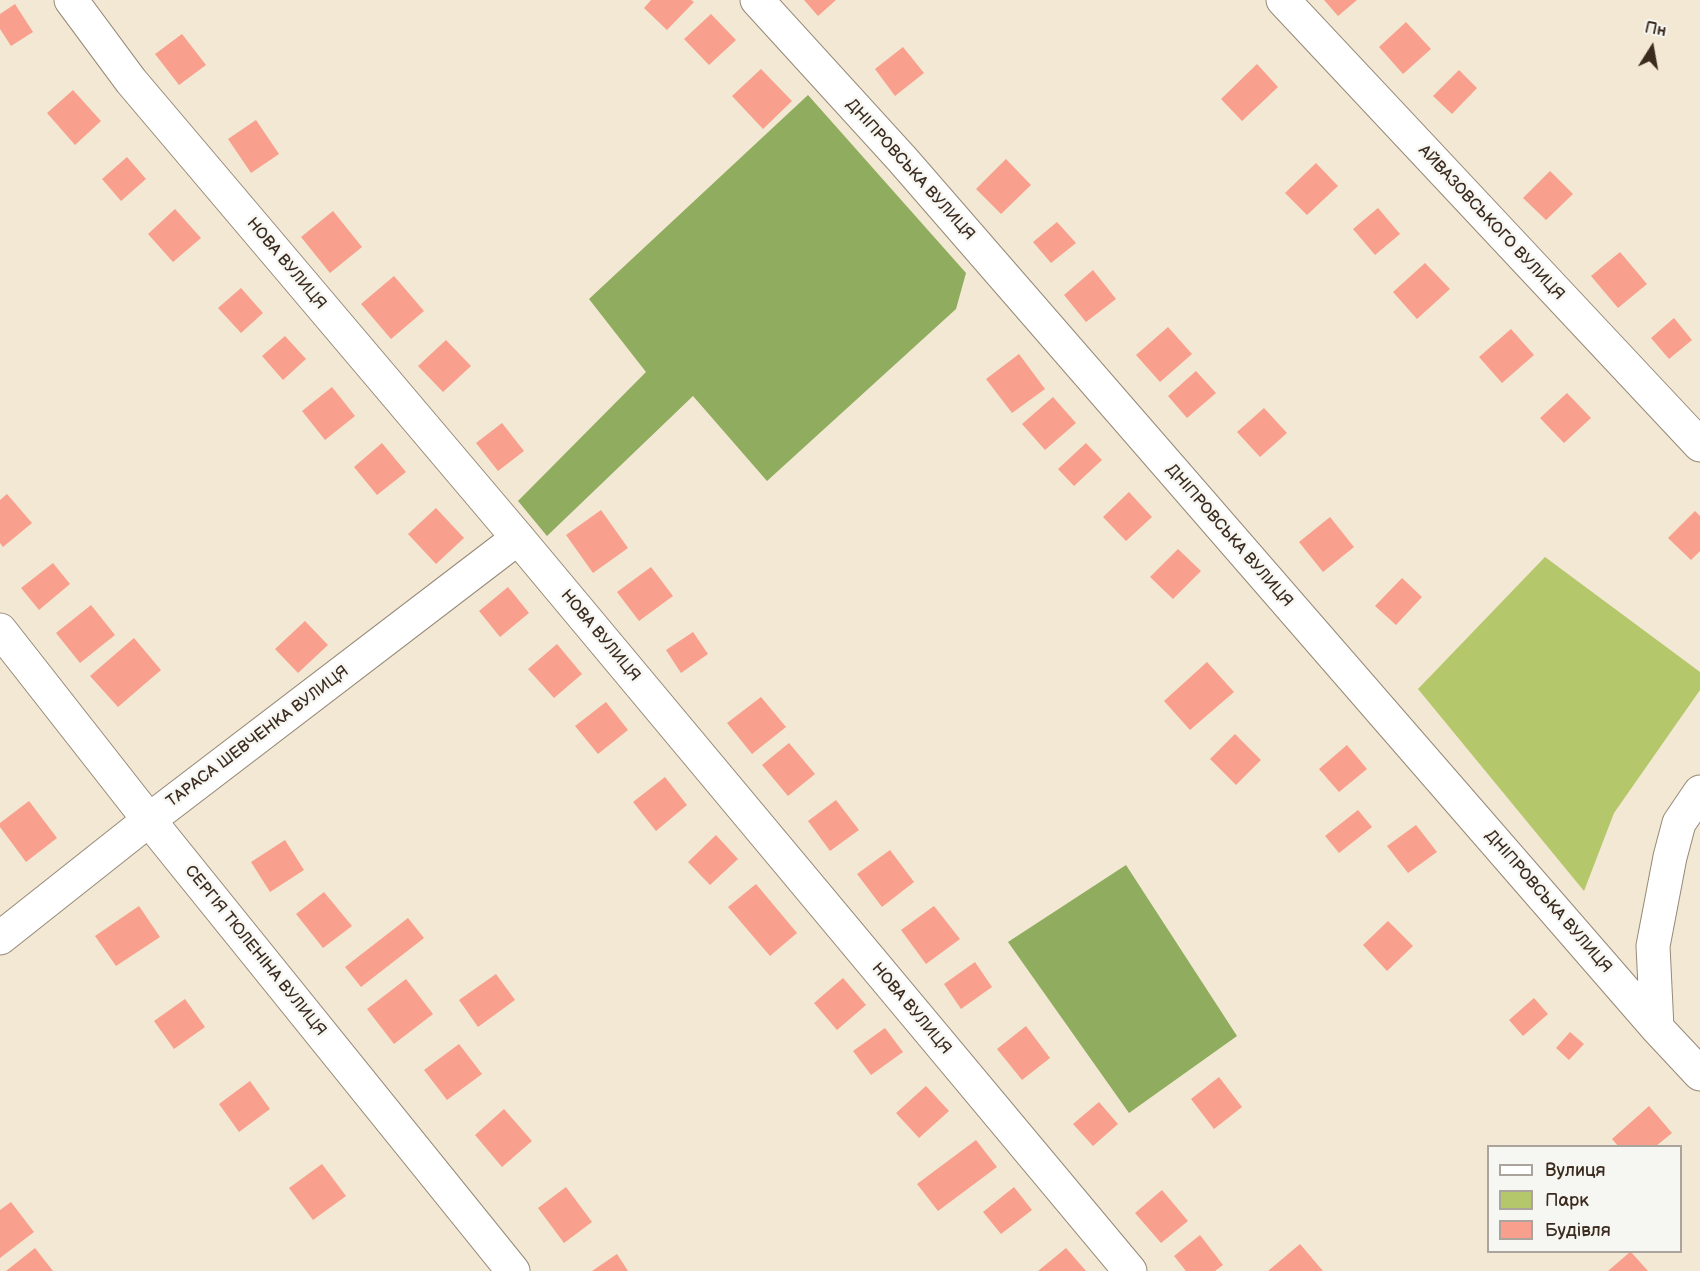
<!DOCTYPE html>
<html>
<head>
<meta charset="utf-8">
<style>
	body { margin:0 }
	#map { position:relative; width:1700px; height:1271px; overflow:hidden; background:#f2e8d3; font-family:"Balsamiq Sans",sans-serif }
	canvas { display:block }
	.legend { position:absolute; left:1487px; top:1145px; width:195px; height:108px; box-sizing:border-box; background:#f6f6f2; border:2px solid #aba49d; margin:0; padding:8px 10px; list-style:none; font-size:18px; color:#3b2a1e }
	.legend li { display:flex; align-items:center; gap:12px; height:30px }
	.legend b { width:30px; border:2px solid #aba49d }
	.north { position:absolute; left:1622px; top:18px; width:60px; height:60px; -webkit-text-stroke:4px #f6f6f2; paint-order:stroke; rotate:11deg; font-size:16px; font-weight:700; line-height:24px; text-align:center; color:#3b2a1e }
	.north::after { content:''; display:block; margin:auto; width:21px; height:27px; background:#3b2a1e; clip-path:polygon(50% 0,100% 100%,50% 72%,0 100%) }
</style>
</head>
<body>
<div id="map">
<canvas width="1700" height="1271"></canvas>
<ul class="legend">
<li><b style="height:8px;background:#fff"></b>Вулиця</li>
<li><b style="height:16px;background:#b4c76b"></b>Парк</li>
<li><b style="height:16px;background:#f8a08d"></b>Будівля</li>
</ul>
<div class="north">Пн</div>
</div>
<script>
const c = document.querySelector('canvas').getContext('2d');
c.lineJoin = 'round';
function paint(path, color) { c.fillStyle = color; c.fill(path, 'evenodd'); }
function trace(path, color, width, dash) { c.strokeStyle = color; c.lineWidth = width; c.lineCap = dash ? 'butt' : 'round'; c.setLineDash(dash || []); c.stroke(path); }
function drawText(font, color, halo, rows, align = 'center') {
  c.font = font + ' "Balsamiq Sans",sans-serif'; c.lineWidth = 5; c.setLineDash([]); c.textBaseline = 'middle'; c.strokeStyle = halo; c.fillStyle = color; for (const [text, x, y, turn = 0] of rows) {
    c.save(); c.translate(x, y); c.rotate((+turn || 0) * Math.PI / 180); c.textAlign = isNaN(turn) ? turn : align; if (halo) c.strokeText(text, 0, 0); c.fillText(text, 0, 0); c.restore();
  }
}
const green = new Path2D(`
	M1545,557L1700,672V690L1614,813L1584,891L1418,689Z`);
const forest = new Path2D(`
	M808,95L966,273L956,309L767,481L693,396L547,536L518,501L646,372L589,299Z
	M1126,865L1237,1036L1129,1113L1008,942Z`);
const building = new Path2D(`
	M651,0H691L694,2L667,30L644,8Z
	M804,0H836L818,16Z
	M1324,0H1357L1338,16Z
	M15,4L33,32L11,46L0,29V14Z
	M711,14L736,40L709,65L684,39Z
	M1406,22L1431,49L1403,74L1379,47Z
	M182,34L206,65L179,85L155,54Z
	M903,47L924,73L895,96L875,69Z
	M1257,64L1278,87L1242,121L1221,99Z
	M761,69L792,101L763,129L732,96Z
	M1459,70L1477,88L1452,114L1433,96Z
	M73,90L101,121L75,145L47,113Z
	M256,120L279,154L251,173L228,139Z
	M127,157L146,179L121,201L102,179Z
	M1006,159L1031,185L1001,214L976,189Z
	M1316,163L1338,186L1307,215L1285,193Z
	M1550,171L1573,194L1546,220L1523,198Z
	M1378,208L1400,234L1375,255L1353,229Z
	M175,209L201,238L173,262L148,234Z
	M333,211L362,247L330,273L301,237Z
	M1057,222L1076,243L1051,263L1033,242Z
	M1620,252L1647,284L1618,308L1591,276Z
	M1425,263L1450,289L1417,319L1393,292Z
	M1093,270L1116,299L1086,322L1064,295Z
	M394,276L424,311L391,339L361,304Z
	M241,288L263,313L241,333L218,308Z
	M1674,318L1692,340L1669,359L1651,338Z
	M1168,327L1192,354L1160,382L1136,355Z
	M1511,329L1534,355L1502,383L1479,357Z
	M285,336L306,359L283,380L262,356Z
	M446,340L471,366L443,392L418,366Z
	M1019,354L1045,389L1012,413L986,379Z
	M1196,371L1216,393L1187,418L1168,396Z
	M332,387L355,416L325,440L302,411Z
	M1567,393L1591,418L1564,443L1540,418Z
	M1053,397L1076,423L1045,450L1022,424Z
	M1264,408L1287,433L1260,457L1237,432Z
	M502,423L524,451L498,471L476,443Z
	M382,443L406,472L377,495L354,467Z
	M1086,443L1102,460L1074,486L1058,469Z
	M1129,492L1152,517L1126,541L1103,517Z
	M7,494L32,523L3,547L0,543V500Z
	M436,508L464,538L436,564L408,534Z
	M601,510L628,548L593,573L566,535Z
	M1695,511L1700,516V551L1691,560L1668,538Z
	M1330,517L1354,547L1323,572L1299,542Z
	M1178,549L1201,571L1173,599L1150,577Z
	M53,563L70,584L39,610L21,588Z
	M651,567L673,596L639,621L617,592Z
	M1402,578L1422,597L1396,625L1375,606Z
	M508,587L529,613L500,637L479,611Z
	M91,605L115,635L80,663L56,633Z
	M305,621L328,645L298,673L275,649Z
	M693,632L708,654L681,673L666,650Z
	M134,638L161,670L118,707L90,676Z
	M557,644L582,674L554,698L528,669Z
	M1207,662L1234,692L1190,730L1164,701Z
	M761,697L786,727L752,754L727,723Z
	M606,702L628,730L598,754L575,726Z
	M1235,734L1261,760L1236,785L1210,759Z
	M789,743L815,774L788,796L762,765Z
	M1347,745L1367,769L1339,792L1319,769Z
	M665,777L687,805L656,831L633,802Z
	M836,800L859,830L830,851L808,821Z
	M29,801L57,838L26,862L0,827V823Z
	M1358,810L1372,827L1339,853L1325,836Z
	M1416,825L1437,852L1408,873L1387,846Z
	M716,835L738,859L710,885L688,862Z
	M285,840L304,870L270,892L251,862Z
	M890,850L914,882L882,907L857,874Z
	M756,884L797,933L770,956L728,907Z
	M324,892L352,926L323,948L296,914Z
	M139,906L160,937L116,966L95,936Z
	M934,906L960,939L926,964L901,930Z
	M408,918L424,938L361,987L345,967Z
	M1388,921L1413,946L1387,971L1363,945Z
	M975,962L992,987L961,1009L944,984Z
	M496,974L515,1000L478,1027L459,1000Z
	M843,978L866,1005L837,1030L814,1003Z
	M406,979L433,1014L394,1044L367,1009Z
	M1534,998L1548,1014L1523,1036L1509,1020Z
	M185,999L205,1027L174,1049L154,1021Z
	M1026,1026L1050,1058L1022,1080L997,1049Z
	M885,1028L903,1052L871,1075L853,1051Z
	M1570,1032L1584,1044L1569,1060L1556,1048Z
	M459,1044L482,1074L447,1100L424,1070Z
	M1219,1077L1242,1107L1214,1129L1191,1099Z
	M250,1081L270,1109L239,1132L219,1104Z
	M926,1086L949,1111L919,1138L896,1113Z
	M1099,1102L1118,1124L1093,1146L1073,1124Z
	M1649,1106L1672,1133L1656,1146H1618L1612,1139Z
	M504,1109L532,1141L502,1167L475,1135Z
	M976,1140L997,1167L938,1211L917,1184Z
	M322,1164L346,1196L313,1220L289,1188Z
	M566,1187L592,1222L564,1243L538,1208Z
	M1014,1187L1032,1210L1001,1234L983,1212Z
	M1162,1190L1188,1221L1161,1243L1135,1213Z
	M11,1202L34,1232L0,1258V1210Z
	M1200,1235L1223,1265L1215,1271H1186L1174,1256Z
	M1300,1244L1323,1271H1268Z
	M35,1248L53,1271H6Z
	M1066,1248L1086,1271H1038Z
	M1631,1252L1648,1271H1608L1630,1252Z
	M617,1254L628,1271H592Z`);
const minor = new Path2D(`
	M71,0L131,81L518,538L1130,1271
	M757,0L902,159L1657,1028L1700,1074
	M1283,0L1700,445
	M0,630L149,820L513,1271
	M0,938L149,820L518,538
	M1657,1028L1653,946L1670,857L1679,823L1700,792`);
const streetNames = [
	["ДНІПРОВСЬКА ВУЛИЦЯ",910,170,48],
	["АЙВАЗОВСЬКОГО ВУЛИЦЯ",1491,223,47],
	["НОВА ВУЛИЦЯ",286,264,50],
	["ДНІПРОВСЬКА ВУЛИЦЯ",1229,536,49],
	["НОВА ВУЛИЦЯ",600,636,50],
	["ТАРАСА ШЕВЧЕНКА ВУЛИЦЯ",258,737,-37],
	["ДНІПРОВСЬКА ВУЛИЦЯ",1548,902,49],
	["СЕРГІЯ ТЮЛЕНІНА ВУЛИЦЯ",255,951,51],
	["НОВА ВУЛИЦЯ",911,1009,50]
];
paint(green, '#b4c76b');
paint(forest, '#8fac5f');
paint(building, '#f8a08d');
trace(minor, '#968978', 35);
trace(minor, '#fff', 33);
drawText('16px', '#3b2a1e', '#f6f6f2', streetNames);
</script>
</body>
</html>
